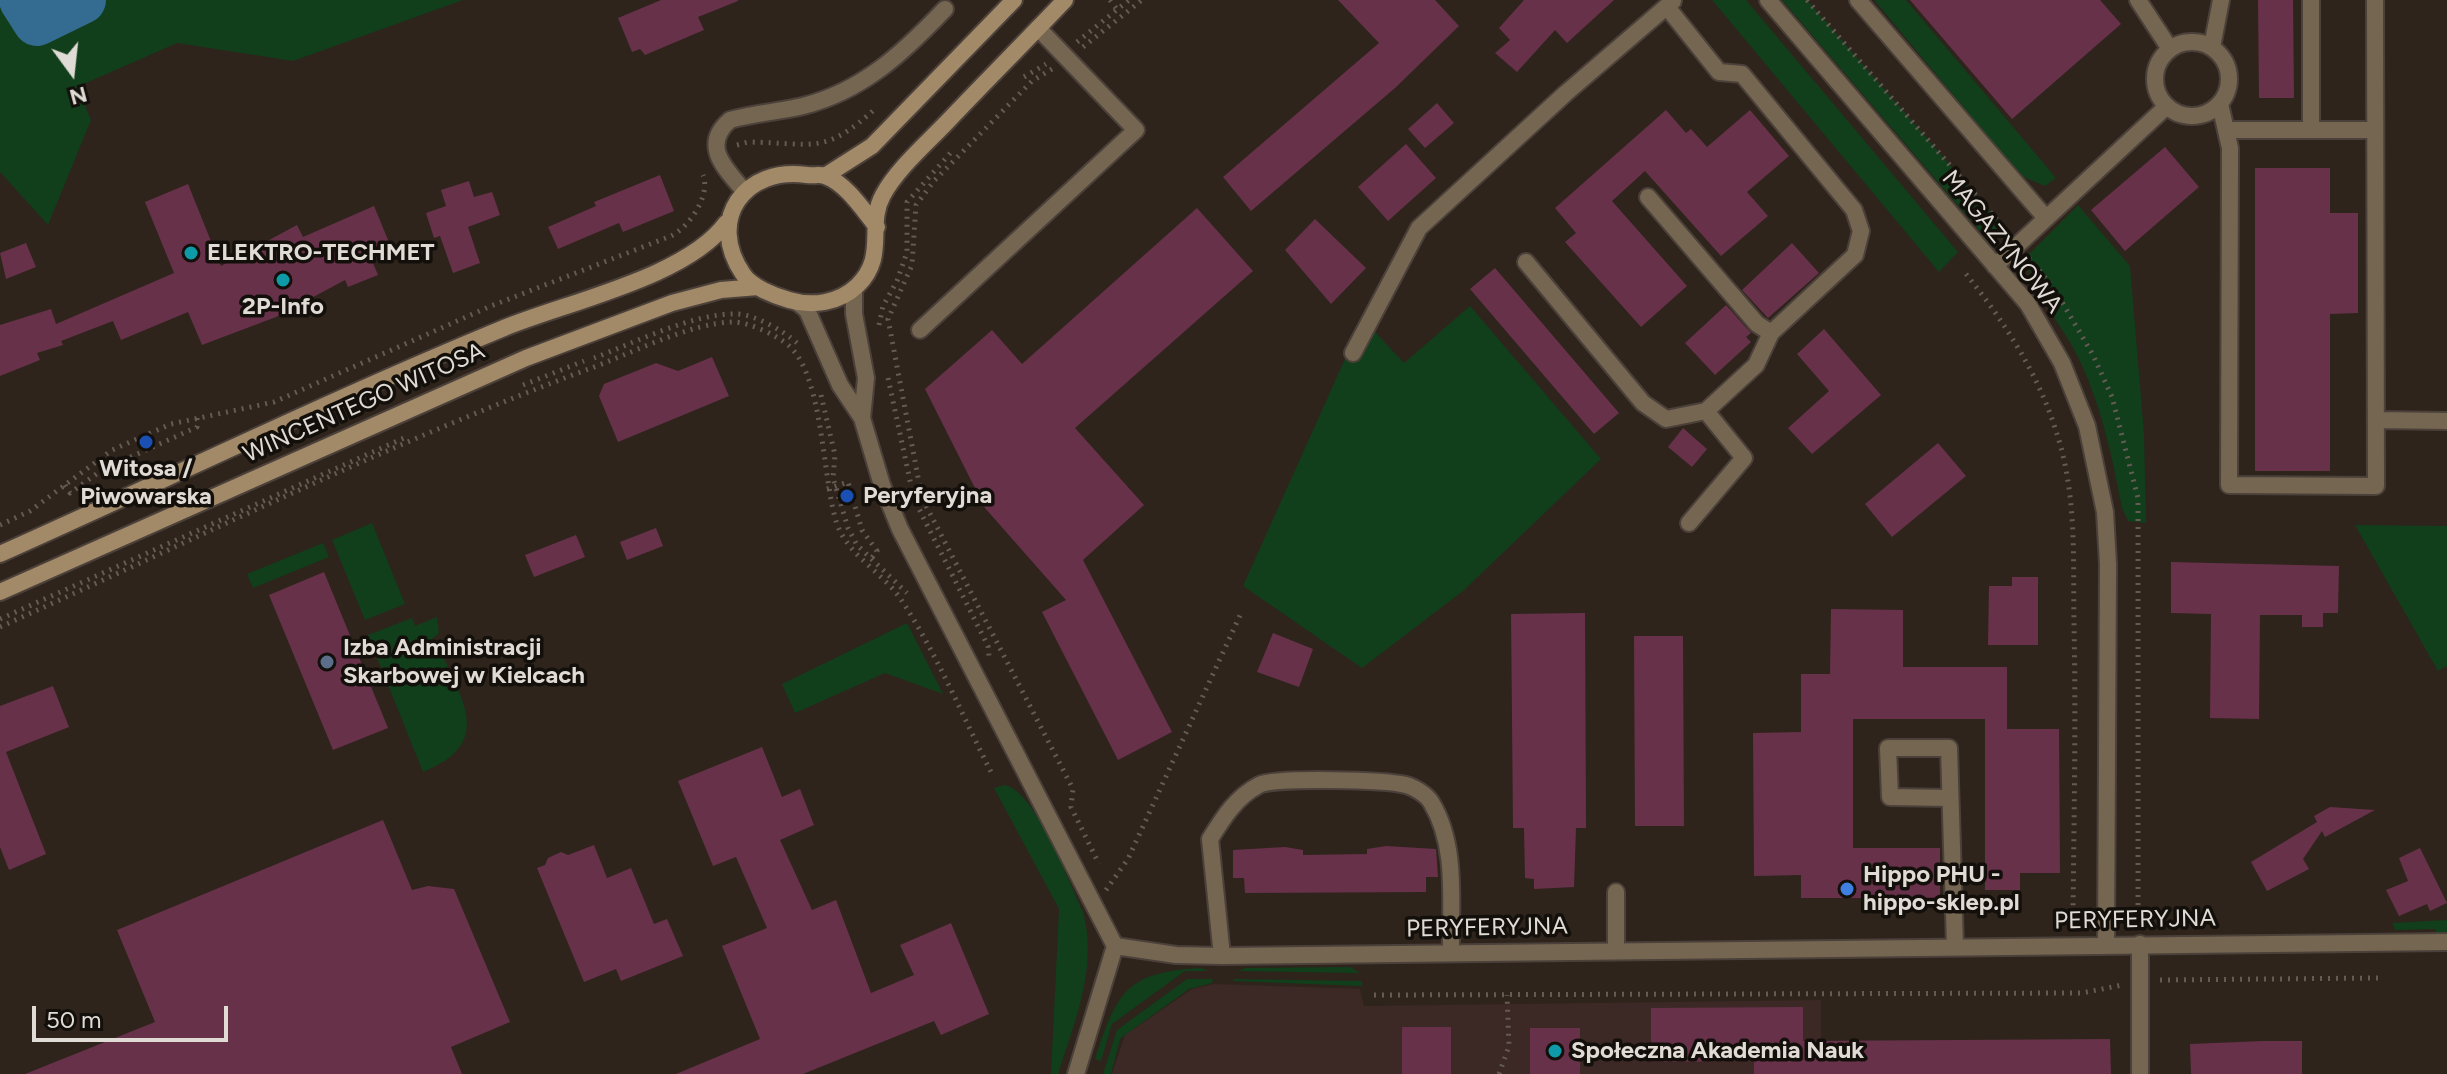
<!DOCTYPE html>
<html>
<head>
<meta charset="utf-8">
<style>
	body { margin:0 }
	#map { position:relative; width:2447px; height:1074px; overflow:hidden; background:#2e241c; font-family:Figtree,sans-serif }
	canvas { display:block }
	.north { position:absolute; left:32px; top:32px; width:80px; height:80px; -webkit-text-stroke:6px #130f0b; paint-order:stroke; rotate:165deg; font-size:22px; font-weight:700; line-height:32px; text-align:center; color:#e1dbd5 }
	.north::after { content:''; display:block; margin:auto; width:28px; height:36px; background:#e1dbd5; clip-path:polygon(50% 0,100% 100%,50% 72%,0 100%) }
	.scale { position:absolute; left:32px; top:1006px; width:196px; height:36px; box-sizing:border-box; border:4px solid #e1dbd5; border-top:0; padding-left:10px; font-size:24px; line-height:28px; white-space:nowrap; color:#e1dbd5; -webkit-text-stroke:6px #130f0b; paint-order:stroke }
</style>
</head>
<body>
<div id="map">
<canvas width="2447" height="1074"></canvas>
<div class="north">N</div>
<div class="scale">50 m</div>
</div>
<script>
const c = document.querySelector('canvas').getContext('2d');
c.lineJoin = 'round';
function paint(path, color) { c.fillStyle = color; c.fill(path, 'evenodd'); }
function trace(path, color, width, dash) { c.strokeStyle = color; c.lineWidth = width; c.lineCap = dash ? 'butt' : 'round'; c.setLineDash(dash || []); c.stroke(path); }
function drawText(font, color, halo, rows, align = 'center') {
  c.font = font + ' Figtree,sans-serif'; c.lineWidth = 7; c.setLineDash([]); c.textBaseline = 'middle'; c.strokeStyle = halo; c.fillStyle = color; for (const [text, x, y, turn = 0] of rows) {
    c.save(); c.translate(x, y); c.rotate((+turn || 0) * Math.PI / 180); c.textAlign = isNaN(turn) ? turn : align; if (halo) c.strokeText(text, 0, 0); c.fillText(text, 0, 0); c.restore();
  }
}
const education = new Path2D(`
	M1214,984L1360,989L1364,1006L1821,1000V1074H1112L1125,1035L1192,989Z`);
const green = new Path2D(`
	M0,0H463L293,61L177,43L77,87L91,120L48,225L0,172Z
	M1712,0H1746L1958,252L1939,272Z
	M1782,0H1807L2009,233L1990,238L1979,230Z
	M1874,0H1906L2056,178L2045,186L2021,176Z
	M2078,205L2130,266L2144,434L2146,523L2128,521L2122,508C2112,456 2102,408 2079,359C2063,324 2030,294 2027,256Z
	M1470,306L1601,459L1463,591L1362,668L1243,586L1363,319L1404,363Z
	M372,523L405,604L365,620L332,540Z
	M2355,525L2447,526V666L2438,671Z
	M323,543L329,557L253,588L247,574Z
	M437,617L439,633L425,645L426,654L441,652C464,703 493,744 423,772L368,635L412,618L415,626Z
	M907,623L943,694L885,673L795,713L782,684Z
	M1005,785C1036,792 1069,882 1083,912C1098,967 1075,1021 1058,1074H1051L1059,909L994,788Z
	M2447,920V934H2436V929L2395,930L2392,923Z
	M1350,967L1360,973L1238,971L1245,968Z
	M1201,968L1208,971H1185L1112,1024L1101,1061L1095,1059C1117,993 1125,972 1201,968Z
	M1187,979H1213L1212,983L1189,989L1125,1035L1120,1039L1111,1074H1103L1117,1030Z
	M1233,979L1362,981V986L1233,981Z`);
const river = new Path2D(`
	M23,0L37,22L82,0`);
const building = new Path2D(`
	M661,0H738V1L698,17L704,30L645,55L640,49L632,52L618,18Z
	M1338,0H1435L1459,26L1395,88L1251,211L1223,177L1379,43Z
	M1524,0H1614L1567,43L1555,30L1517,72L1495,53L1510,40L1499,28Z
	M1910,0H2100L2121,24L2012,119Z
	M2258,0H2293L2294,98H2259Z
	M1437,103L1454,123L1425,148L1408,129Z
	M1666,110L1686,133L1691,129L1707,147L1750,110L1789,156L1747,192L1768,216L1721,256L1645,171L1612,201L1687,286L1641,327L1565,242L1576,233L1555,208Z
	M1406,144L1436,178L1388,221L1358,187Z
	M2165,147L2199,187L2125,251L2091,210Z
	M2255,168H2330V213H2358V313L2330,314V471H2255Z
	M660,175L674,211L623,232L619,223L558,249L548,227L596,206L594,202Z
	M469,181L474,197L492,192L500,215L468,227L480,263L453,273L440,236L434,238L426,213L446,206L441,190Z
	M188,184L221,266L297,225L303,237L374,206L391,247L370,256L378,275L348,287L345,280L276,317L202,345L188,312L121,340L113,321L61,341L63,345L37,353L40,360L0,376V325L51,309L56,324L174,273L145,202Z
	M1197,208L1253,271L1075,428L1144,505L1083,560L1172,732L1118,760L1042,612L1066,600L985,508L925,389L992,330L1022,364Z
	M1315,219L1366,268L1331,304L1285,250Z
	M26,243L36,267L6,279L0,253Z
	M1792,243L1819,273L1768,318L1742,290Z
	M1495,268L1619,413L1594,434L1470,289Z
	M1726,305L1751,333L1746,337L1751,342L1715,375L1685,343Z
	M1824,329L1881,395L1812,454L1788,428L1829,391L1797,354Z
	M712,357L729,396L618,442L599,396L604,384L656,363L678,371Z
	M1683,428L1707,449L1692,467L1668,447Z
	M1938,443L1966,476L1892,537L1865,504Z
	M656,528L663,546L627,560L620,542Z
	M576,535L585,557L534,577L525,555Z
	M2171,562L2339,566L2338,613H2323V627H2302V615H2260L2259,719L2210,718L2211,614L2171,613Z
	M324,572L388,728L333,750L269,595Z
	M2012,577H2038V645H1988L1989,586H2012Z
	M1831,609L1903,610V667H2007V729H2059L2060,873H2020V890H1985V719H1853V848H1940V898H1801V875L1754,876L1753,733L1801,732V674H1830Z
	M1585,613L1586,828H1576L1574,887L1534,889V879L1525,878L1524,828H1513L1511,614Z
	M1273,633L1313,649L1299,687L1257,672Z
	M1634,636H1683L1684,826H1635Z
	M53,686L69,727L6,752L46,854L9,870L0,847V706Z
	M762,747L782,797L800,789L814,825L780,840L812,910L836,900L871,993L914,975L900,945L951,923L989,1014L941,1035L934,1021L803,1074H676L760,1039L722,946L767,928L736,857L713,866L678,781Z
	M2330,807L2375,810L2325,837L2322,831L2303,859L2309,869L2267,891L2251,862L2317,822L2314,816Z
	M383,820L412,890L428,886L454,889L510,1022L451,1047L462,1074H25L155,1022L117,930Z
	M594,845L607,878L631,868L654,924L667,919L683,956L621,981L616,969L584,982L537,868L545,865L548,858L561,852L568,855Z
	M1386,846L1436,849L1438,877H1426V892L1245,893L1244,878H1233V850L1285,847L1303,850V855L1367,854V849Z
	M2420,848L2447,903L2430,911L2427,904L2399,916L2386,890L2408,881L2399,858Z
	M1803,1007V1041L2110,1039L2111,1074H1754V1061L1651,1062V1008Z
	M1402,1027H1451V1074H1402Z
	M1530,1028H1580V1074H1530Z
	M2263,1041H2302V1074H2191L2190,1044Z`);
const path = new Path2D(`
	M1110,0L1119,12
	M1807,0L2005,229
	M1077,42L1129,0
	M1083,47L1142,0
	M1052,69L1032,81L934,181L916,205L912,265L888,319L922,498L1073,789L1071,807L1099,864
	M1024,77L1046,64
	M737,145L748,142C815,143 824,156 877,107
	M2029,258L2055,290L2093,355L2112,397L2138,498V913L2126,914
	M1966,274C2003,320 2038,373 2056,431C2077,493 2073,558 2074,623C2076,720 2074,817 2073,914L2088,915
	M879,325L883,306L897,281L907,252V202L953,150
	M594,358C634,343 693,313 736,314C754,314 784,331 797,343
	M888,378L914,499L988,646L989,656
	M523,385L584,361
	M821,395L835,455L833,478L848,528L857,545L907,593
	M65,485L70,493L102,470L197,427V416
	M827,489L848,482L862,530L877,551L871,559
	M0,525L30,511L112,450L171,424L274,402L491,306L671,236C689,227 711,196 703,175
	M0,619L404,438
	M0,627C194,540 387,444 586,370C628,355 689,323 733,322C749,322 776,335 788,345C824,375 822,480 837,524C849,557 883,572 902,601C937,654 963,717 992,774
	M1106,890L1128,859L1242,611
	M2160,980L2379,978
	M1374,995L2082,993L2122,985
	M1499,1074L1509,1046L1507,995`);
const service = new Path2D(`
	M1858,0L2045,217
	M2138,0L2170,49
	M2155 79a37 37 0 1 1 74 0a37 37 0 1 1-74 0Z
	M2212,47L2221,0
	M2220,104L2230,148L2229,485L2376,486L2375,0
	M2227,130H2375
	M2311,130V0
	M745,192C726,169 700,146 730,120C754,113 779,112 803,106C863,91 904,52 945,9
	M1648,197L1757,324L1771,333
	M1526,262L1643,403L1666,419L1706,411L1756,365L1771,333L1855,255L1861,231L1854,210L1742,74L1719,72L1667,7
	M1995,266L2167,106
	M920,330L1136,130L1038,28
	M1353,353L1419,228L1566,93L1673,1
	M2376,420L2447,421
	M1689,523L1744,458L1706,411
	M1950,798L1890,797L1888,748H1949L1955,946
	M1616,892V951
	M1222,956L1210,839C1223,818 1236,797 1259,785C1275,777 1386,780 1406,785C1414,787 1427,795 1431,802C1458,846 1450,903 1451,953
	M2140,1074V944`);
const minor = new Path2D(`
	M1768,0L2028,304L2062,363L2087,426L2105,512L2108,564L2106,944
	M854,289V314L866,378L862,418L882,485L900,529L1115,946
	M797,302L807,310L840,385L862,418
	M1115,946L1176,955L1222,956L2447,942
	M1076,1074L1115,946`);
const secondary = new Path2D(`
	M825,176L872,146L1014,0
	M877,227C863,210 847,184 825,176C820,174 813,176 807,175C745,166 706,219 743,274C751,287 775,296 789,300C812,307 839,303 857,286C888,256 866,226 883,195C897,169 926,144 947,122C986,81 1026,41 1065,0
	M0,554C168,479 334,398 504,328C567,302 687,277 726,223
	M0,592L526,358L672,303L721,290L758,287`);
const markers = [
	[191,253,8,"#0f9aa8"],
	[283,280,8,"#0f9aa8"],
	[146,442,8,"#1a4fb4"],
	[847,496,8,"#1a4fb4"],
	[327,662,8,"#5c6f8a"],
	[1847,889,8,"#3f7fe0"],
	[1555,1051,8,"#0f9aa8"]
];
const streetNames = [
	["MAGAZYNOWA",2002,242,51],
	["WINCENTEGO WITOSA",364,403,-24],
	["PERYFERYJNA",2135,920,-1],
	["PERYFERYJNA",1487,928,-1]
];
const poiNames = [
	["ELEKTRO-TECHMET",207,253],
	["2P-Info",283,307,"center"],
	["Witosa /",146,469,"center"],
	["Piwowarska",146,497,"center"],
	["Peryferyjna",863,496],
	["Izba Administracji",343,648],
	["Skarbowej w Kielcach",343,676],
	["Hippo PHU -",1863,875],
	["hippo-sklep.pl",1863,903],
	["Społeczna Akademia Nauk",1571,1051]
];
paint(education, '#3c2825');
paint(green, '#113e1b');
trace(river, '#336c90', 48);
paint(building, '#67314a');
trace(service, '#4b413a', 20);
trace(minor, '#4b413a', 20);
trace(secondary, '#4b413a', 20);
trace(path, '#645b54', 5, [2, 6]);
trace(service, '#756651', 16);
trace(minor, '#756651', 16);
trace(secondary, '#a28968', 16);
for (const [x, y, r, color] of markers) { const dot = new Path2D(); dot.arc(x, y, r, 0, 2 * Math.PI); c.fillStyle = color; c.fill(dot); trace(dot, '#130f0b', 3); }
drawText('24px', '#e1dbd5', '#130f0b', streetNames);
drawText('bold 24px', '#e1dbd5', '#130f0b', poiNames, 'left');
</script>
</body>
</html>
